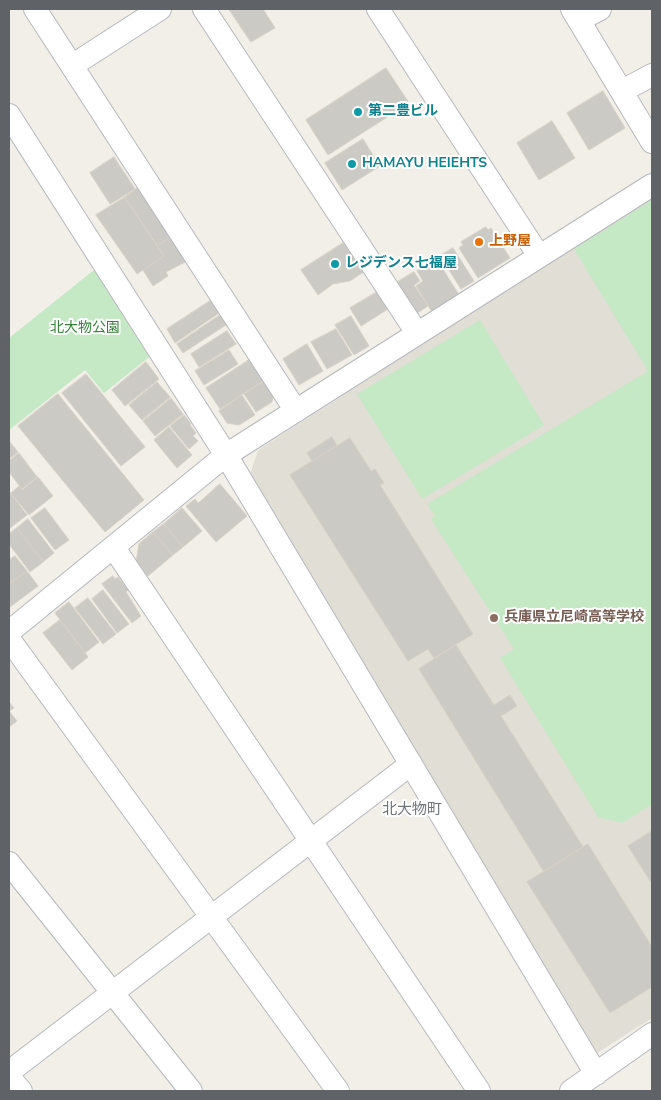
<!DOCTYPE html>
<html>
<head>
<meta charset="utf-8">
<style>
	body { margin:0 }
	#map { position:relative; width:661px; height:1100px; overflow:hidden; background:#f1efe8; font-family:"Nunito Sans",sans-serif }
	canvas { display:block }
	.frame { position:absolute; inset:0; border:10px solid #5f6368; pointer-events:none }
</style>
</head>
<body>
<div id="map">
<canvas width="661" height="1100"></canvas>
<div class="frame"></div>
</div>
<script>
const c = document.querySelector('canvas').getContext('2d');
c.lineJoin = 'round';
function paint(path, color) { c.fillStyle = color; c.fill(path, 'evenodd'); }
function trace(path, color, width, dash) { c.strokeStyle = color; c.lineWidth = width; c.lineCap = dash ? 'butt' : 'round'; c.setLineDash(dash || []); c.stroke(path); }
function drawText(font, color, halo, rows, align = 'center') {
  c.font = font + ' "Nunito Sans","Noto Sans JP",sans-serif'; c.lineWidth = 4; c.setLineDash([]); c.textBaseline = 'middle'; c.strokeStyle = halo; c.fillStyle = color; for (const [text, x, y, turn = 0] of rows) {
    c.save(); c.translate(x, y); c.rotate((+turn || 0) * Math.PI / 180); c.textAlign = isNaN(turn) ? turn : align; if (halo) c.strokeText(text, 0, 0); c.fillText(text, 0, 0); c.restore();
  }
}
const education = new Path2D(`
	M652,197V1018L597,1053L250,475L258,450Z`);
const green = new Path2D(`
	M652,200V804L622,823L598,817L500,658L514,649L431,519L435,516L427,504L648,371L574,249Z
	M94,270L149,357L104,393L85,370L9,430V338Z
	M480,320L544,425L422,499L357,394Z`);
const building = new Path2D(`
	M229,9H263L275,28L251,42Z
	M386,68L409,103L328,155L306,120Z
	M603,91L625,128L589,150L567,113Z
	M552,121L575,158L539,180L517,143Z
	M363,139L380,166L342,190L325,163Z
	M114,157L135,189L110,204L90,173Z
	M140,186L173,236L157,246L125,197Z
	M125,197L164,256L137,274L96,215Z
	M486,227L488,230L491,228L510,258L478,278L459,248L463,245L461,242Z
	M173,236L189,260L166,272L168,276L153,286L143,270L164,256L157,246Z
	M343,243L365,271L350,281L333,284L318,295L301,270Z
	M453,248L474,281L461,289L440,256Z
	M436,258L459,295L432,312L416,286L423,281L417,271Z
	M414,272L420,281L414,285L428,306L416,314L394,284Z
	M377,292L388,309L361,326L350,308Z
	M213,299L222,311L175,343L167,329Z
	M223,313L229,323L183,353L177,344Z
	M351,316L369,346L354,355L335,325Z
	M336,329L352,355L327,369L311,342Z
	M227,331L236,344L199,367L191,354Z
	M307,344L323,371L299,385L283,359Z
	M229,350L238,364L204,385L195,371Z
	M249,360L263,381L220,409L206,388Z
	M146,362L159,379L125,406L112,390Z
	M86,374L145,447L121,466L62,393Z
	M264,381L273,395L272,402L256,412L244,394Z
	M157,382L170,397L142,420L129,405Z
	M58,394L144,500L105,532L18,426Z
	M242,395L255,415L239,425L227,423L219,411Z
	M171,398L183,414L155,436L143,421Z
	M184,415L191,424L190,425L196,433L193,436L198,441L189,449L170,426Z
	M169,427L192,455L177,468L154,440Z
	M332,437L337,446L312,461L307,453Z
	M350,438L371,471L375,469L384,483L380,485L473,634L434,658L428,649L408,661L290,475Z
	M9,441L18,452L9,459Z
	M19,453L37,477L22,489L9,472V461Z
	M38,477L53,496L29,515L11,493L19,486L22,490Z
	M220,484L247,516L216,542L186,506L195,499L198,503Z
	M9,491L27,515L10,528L9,526Z
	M45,508L69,540L55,550L31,518Z
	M182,508L202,531L183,547L164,524Z
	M28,519L54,553L43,562L17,528Z
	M164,524L183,547L173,555L153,532Z
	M17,528L43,562L30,572L9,544V534Z
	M153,532L173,555L148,576L136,562L139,544Z
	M15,556L27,571L9,584V560Z
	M27,571L38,586L10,607L9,584Z
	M113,576L115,579L118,577L128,590L126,592L141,616L132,623L102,584Z
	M103,590L129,624L117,633L92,599Z
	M88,598L116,634L103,644L75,608Z
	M69,602L99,642L85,653L55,613Z
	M60,620L88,657L72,670L43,633Z
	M456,645L494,705L510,695L517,706L501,716L583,847L544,872L419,669Z
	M9,702L14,708L9,711L17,721L9,727Z
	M652,831V884L628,846Z
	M588,844L652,947V987L610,1013L527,882Z`);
const minor = new Path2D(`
	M35,9L296,411
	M204,9L417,333
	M378,9L539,256
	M572,9L652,142
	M579,20L600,9
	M73,65L160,9
	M622,91L652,75
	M9,115L226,455L596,1074
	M114,548L479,1091
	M9,632L226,455L652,185
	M9,639L338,1091
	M9,863L191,1091
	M9,1072L411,764
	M9,1077L21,1091
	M571,1091L652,1034`);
const markers = [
	[358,112,5,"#0f9aa8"],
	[352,164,5,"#0f9aa8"],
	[479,242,5,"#e8710a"],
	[335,264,5,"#0f9aa8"],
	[494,618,5,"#8d6e63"]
];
const cultureNames = [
	["第二豊ビル",368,112],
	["HAMAYU HEIEHTS",362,164],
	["レジデンス七福屋",345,264]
];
const foodNames = [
	["上野屋",489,242]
];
const parkNames = [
	["北大物公園",85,329]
];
const educationNames = [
	["兵庫県立尼崎高等学校",504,618]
];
const neighbourhoodNames = [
	["北大物町",412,810]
];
paint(education, '#e1ded6');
paint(green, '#c5e8c5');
paint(building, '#cccac5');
trace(building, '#d6d1c6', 1);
trace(minor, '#b5b8bc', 24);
trace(minor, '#fff', 22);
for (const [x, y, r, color] of markers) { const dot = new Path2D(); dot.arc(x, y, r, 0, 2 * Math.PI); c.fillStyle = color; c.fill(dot); trace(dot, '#fff', 2); }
drawText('bold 14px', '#0d838f', '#fff', cultureNames, 'left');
drawText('bold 14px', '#c56008', '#fff', foodNames, 'left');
drawText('14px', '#348238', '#fff', parkNames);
drawText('bold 14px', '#785e54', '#fff', educationNames, 'left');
drawText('15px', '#70757a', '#fff', neighbourhoodNames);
</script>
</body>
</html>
